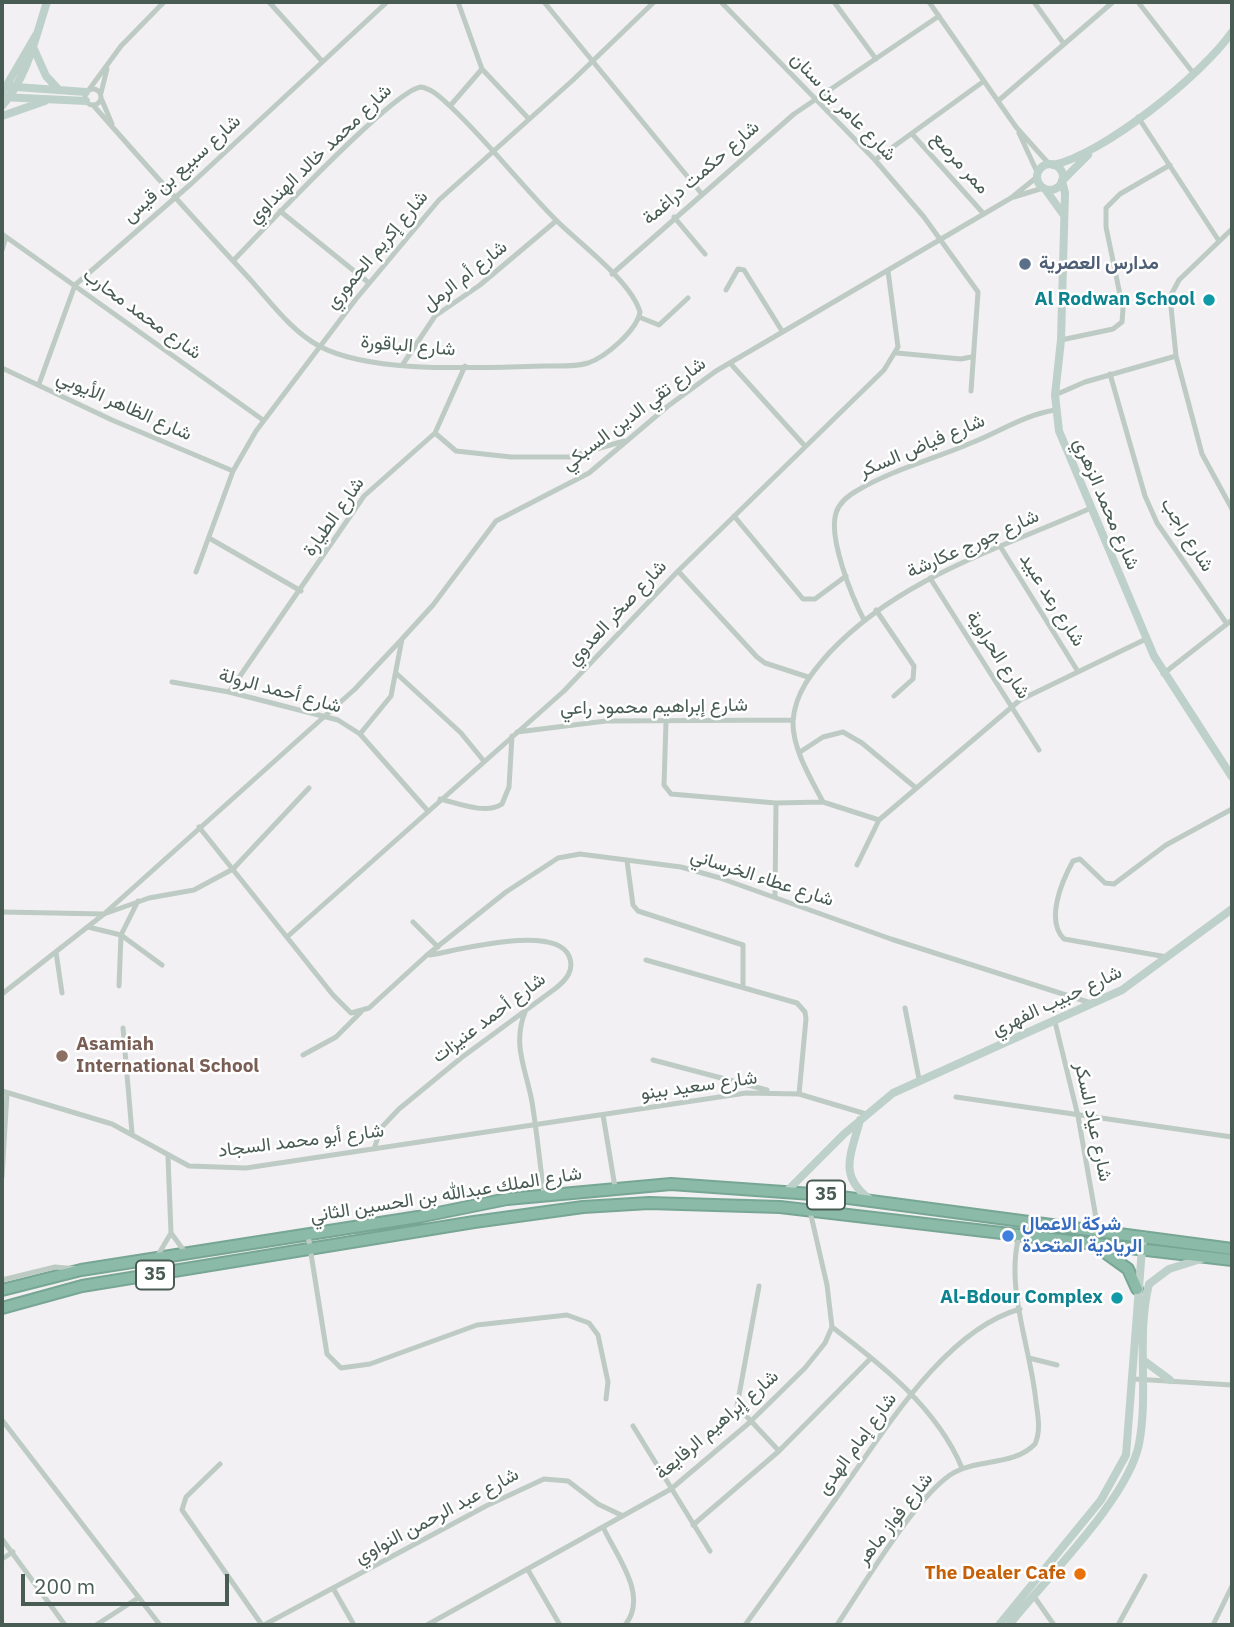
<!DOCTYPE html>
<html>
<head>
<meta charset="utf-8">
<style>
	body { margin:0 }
	#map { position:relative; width:1234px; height:1627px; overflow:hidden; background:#f2f0f2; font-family:"IBM Plex Sans",sans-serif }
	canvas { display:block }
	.frame { position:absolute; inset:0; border:4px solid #495c54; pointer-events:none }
	.scale { position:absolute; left:21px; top:1574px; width:208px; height:32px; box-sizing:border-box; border:4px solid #495c54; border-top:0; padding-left:9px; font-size:21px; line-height:24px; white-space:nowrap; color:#495c54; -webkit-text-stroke:5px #fff; paint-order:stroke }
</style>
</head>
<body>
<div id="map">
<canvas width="1234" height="1627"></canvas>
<div class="frame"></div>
<div class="scale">200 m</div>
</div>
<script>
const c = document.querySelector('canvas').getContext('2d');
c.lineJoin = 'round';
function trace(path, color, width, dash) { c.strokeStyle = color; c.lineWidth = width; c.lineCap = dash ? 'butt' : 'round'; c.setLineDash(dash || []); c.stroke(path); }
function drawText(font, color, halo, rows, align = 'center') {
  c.font = font + ' "IBM Plex Sans",Vazirmatn,sans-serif'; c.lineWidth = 5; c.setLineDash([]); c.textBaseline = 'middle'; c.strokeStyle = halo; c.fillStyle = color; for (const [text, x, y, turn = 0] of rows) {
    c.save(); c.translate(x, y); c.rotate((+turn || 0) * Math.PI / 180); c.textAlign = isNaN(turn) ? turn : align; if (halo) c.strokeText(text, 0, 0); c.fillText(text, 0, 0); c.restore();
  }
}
const street = new Path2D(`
	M269,2L322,61
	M458,2L482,69L529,119
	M544,2L701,193
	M721,2L875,160L924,217L978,292L971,391
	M834,2L876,59
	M929,2L1016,127L1050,165
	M1034,2L1064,44
	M1138,2L1194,74
	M85 97a8 8 0 1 1 16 0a8 8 0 1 1-16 0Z
	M88,91L121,46L164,2
	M101,93L107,69
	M101,98L112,124
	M998,101L1113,2
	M93,105C144,163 195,220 247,276C269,300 290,330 319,346C373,375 484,367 546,366C559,366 575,367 588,363C606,357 637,330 640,312C631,281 580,244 557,221C520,184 489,143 451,107C442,99 433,89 421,87C393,90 260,233 233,261
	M450,106L482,69
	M1138,117L1219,241
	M1019,133L1038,174
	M913,135L983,213
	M875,160L984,81
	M1014,197L1043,188
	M280,211L369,283
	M674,217L705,254
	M1232,229L1179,280L1170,297L1176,356L1202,454L1232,509
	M2,234L263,420
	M2,250L6,237
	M612,274L794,114L939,16
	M726,290L738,269L744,270L782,331
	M639,317L659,325L688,298
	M1061,340L1113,329L1122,322L1123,309L1106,227V208L1120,194L1170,165
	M897,353L961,359L971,357
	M730,363L804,445
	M403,364L435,316L480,285L556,221
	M2,368L112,420L233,471
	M1110,374L1145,496L1157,523L1227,624
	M39,384L75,285L192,183L387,2
	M1055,395L1085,382L1176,356
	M435,433L456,451L511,457H569L624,441
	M734,516L803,599H815L846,576
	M209,538L301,591
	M1000,546L1077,670
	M678,571L757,657L765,663L808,677
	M196,572L233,471L256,431L356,299L439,200L573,80L654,2
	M930,578L1039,750
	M876,610L914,666L913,679L894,696
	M864,620C852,597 828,538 836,513C839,503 849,495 858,490C892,470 934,459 971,443C999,432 1024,415 1055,410
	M397,674L461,733L483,760
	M1163,674L1232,620
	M172,682L229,692L338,720L360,734L427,810
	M229,692L364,496L435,433L465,366
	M666,722L664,785L671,794L776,803L823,802L879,820L1020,700L1146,639
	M517,732L606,721L793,720
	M360,734L391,696L402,639L433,605L496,521L589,473L668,406L716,371L1011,198L1037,177
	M800,752L823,737L843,732L862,743L916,788
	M440,799C457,803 486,815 502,804L509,787L512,736
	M823,802C811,779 792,748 793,721C795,693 812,672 830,652C901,577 999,549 1091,508
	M199,827L333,995L351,1013L369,1008L427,955L506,892L558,858L580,854L681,867L720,878L891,939L1091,1003
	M627,861L633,905L638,911L743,945V986
	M857,865L879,820
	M775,897L776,803
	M2,912L104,914L355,689L402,639
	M413,922L438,947
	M88,927L121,935L162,965
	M287,937L564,691L678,571L884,370L898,347L888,271
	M56,952L62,993
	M1167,957L1064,939C1045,920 1062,881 1073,861L1080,859L1105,883L1114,884L1166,845L1232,809
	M646,960L797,1003L805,1012L806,1019L799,1094
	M119,986L121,935L138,901
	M2,994L104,914L149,898L194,890L233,869L309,788
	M905,1008L919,1079
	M525,1012C512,1045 526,1069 532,1102C537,1133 540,1164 544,1195
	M1055,1022L1078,1116L1098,1229
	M123,1028L132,1133
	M303,1055L336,1037L361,1012
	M653,1060L767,1090
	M2,1091L112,1124L189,1166L246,1168L746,1093L799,1094L866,1114
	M956,1097L1232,1137
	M603,1115L615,1187
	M374,1149L381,1128L399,1109L461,1058L556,988C566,980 575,970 569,956C555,924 459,950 430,955
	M2,1177L7,1093
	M171,1233L185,1252
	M308,1235L327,1354L341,1368L370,1364L477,1325L567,1315L589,1323L598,1335L608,1382L606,1399
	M158,1255L171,1233L168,1157
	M2,1280L55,1267L78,1269
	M759,1286L737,1406L779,1451
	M832,1327C882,1365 937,1408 962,1468
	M1029,1358L1057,1365
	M1134,1379L1232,1385
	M2,1420L160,1625
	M633,1426L710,1551
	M220,1464L186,1497L182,1510L262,1625
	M693,1525L779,1451L871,1358
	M604,1529C617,1557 649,1596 625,1625
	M2,1539L65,1625
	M2,1559L13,1552
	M528,1570L560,1625
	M333,1588L354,1625
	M1033,1595L1054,1625
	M96,1625L138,1598
	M264,1625L486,1506L544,1479L568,1481L598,1504L623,1516
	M427,1625L671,1489L749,1423L805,1368L825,1343L832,1327L827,1285L810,1211
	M745,1625C778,1580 810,1535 842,1490C885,1430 945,1330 1020,1309
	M837,1625C863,1586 914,1500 950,1475C975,1458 1013,1467 1035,1444C1041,1431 1038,1416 1036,1402C1031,1348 1005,1289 1019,1236
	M1118,1625L1145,1576
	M1213,1625L1232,1586`);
const secondary = new Path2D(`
	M34,49L46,76L59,90
	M2,86L86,92
	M4,90L36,35
	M2,97L86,101
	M2,106C28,76 35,38 47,2
	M2,116L45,101
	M1037 177a13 13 0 1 1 26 0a13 13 0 1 1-26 0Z
	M1053,165C1104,154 1202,75 1232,32
	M1063,180L1088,155
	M1062,181L1065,193L1061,340L1055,395L1059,431L1154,656L1232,777
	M1045,189L1063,214
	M860,1120C851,1156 837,1176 872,1201
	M787,1191L844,1134L893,1093L1122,990L1232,909
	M1143,1360L1170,1380
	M999,1625L1101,1500L1126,1455L1143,1236
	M1009,1625C1046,1578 1128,1499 1139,1444C1149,1392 1136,1336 1149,1284L1169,1269L1204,1258`);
const highway = new Path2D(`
	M1096,1246L1128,1269L1137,1289
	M2,1290L81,1270L418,1217L507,1199L671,1184L826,1195L1232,1249
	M2,1308L82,1286L474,1222L583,1207L649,1203L780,1207L1232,1260`);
const markers = [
	[1025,264,7,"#5c6f8a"],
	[1209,300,7,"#0f9aa8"],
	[62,1056,7,"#8d6e63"],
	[1008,1236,7,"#3f7fe0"],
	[1117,1298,7,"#0f9aa8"],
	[1080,1574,7,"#e8710a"]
];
const shields = [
	[826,1195,38],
	[155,1275,38]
];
const shieldNames = [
	["35",826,1195],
	["35",155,1275]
];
const streetNames = [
	["شارع عامر بن سنان",843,107,46],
	["شارع محمد خالد الهنداوي",320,154,-44],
	["ممر مرصع",960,163,48],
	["شارع سبيع بن قيس",182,169,-42],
	["شارع حكمت دراغمة",701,173,-41],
	["شارع إكريم الحموري",377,250,-50],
	["شارع أم الرمل",465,276,-38],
	["شارع محمد محارب",142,314,36],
	["شارع الباقورة",408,346,5],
	["شارع الظاهر الأيوبي",124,406,24],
	["شارع تقي الدين السبكي",634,414,-37],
	["شارع فياض السكر",922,446,-23],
	["شارع محمد الزهري",1106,504,67],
	["شارع الطيارة",334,517,-55],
	["شارع راجب",1187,535,58],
	["شارع جورج عكارشة",973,544,-24],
	["شارع رعد عبيد",1052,600,58],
	["شارع صخر العدوي",617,613,-47],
	["شارع الحراوية",998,655,57],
	["شارع أحمد الرولة",280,691,15],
	["شارع إبراهيم محمود راعي",654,707,-1],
	["شارع عطاء الخرساني",762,878,18],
	["شارع حبيب الفهري",1057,1001,-25],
	["شارع أحمد عنيزات",489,1018,-37],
	["شارع سعيد بينو",699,1086,-8],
	["شارع عياد السكر",1093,1122,78],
	["شارع أبو محمد السجاد",301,1141,-7],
	["شارع الملك عبدالله بن الحسين الثاني",446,1195,-9],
	["شارع إبراهيم الرفايعة",717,1425,-41],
	["شارع إمام الهدى",857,1444,-54],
	["شارع عبد الرحمن النواوي",437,1516,-28],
	["شارع فواز ماهر",895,1519,-52]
];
const serviceNames = [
	["مدارس العصرية",1039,264]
];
const cultureNames = [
	["Al Rodwan School",1195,300],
	["Al-Bdour Complex",1103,1298]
];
const educationNames = [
	["Asamiah",76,1045],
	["International School",76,1067]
];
const shopNames = [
	["شركة الاعمال",1022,1225],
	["الريادية المتحدة",1022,1247]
];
const foodNames = [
	["The Dealer Cafe",1066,1574]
];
trace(highway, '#77a694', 14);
trace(street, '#bdcbc4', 5);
trace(secondary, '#bdd0c9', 8);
trace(highway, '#8cbaa8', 10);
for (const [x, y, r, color] of markers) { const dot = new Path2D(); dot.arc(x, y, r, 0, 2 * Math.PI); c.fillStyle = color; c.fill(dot); trace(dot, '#fff', 2.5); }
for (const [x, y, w] of shields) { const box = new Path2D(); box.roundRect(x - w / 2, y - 14.5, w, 29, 5); c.fillStyle = '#fff'; c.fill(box); trace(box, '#495c54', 2); }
drawText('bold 18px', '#495c54', null, shieldNames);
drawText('19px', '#495c54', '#fff', streetNames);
drawText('bold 19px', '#4e5e75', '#fff', serviceNames, 'left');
drawText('bold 19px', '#0d838f', '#fff', cultureNames, 'right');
drawText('bold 19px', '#785e54', '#fff', educationNames, 'left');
drawText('bold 19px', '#366cbe', '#fff', shopNames, 'left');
drawText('bold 19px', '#c56008', '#fff', foodNames, 'right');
</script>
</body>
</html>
